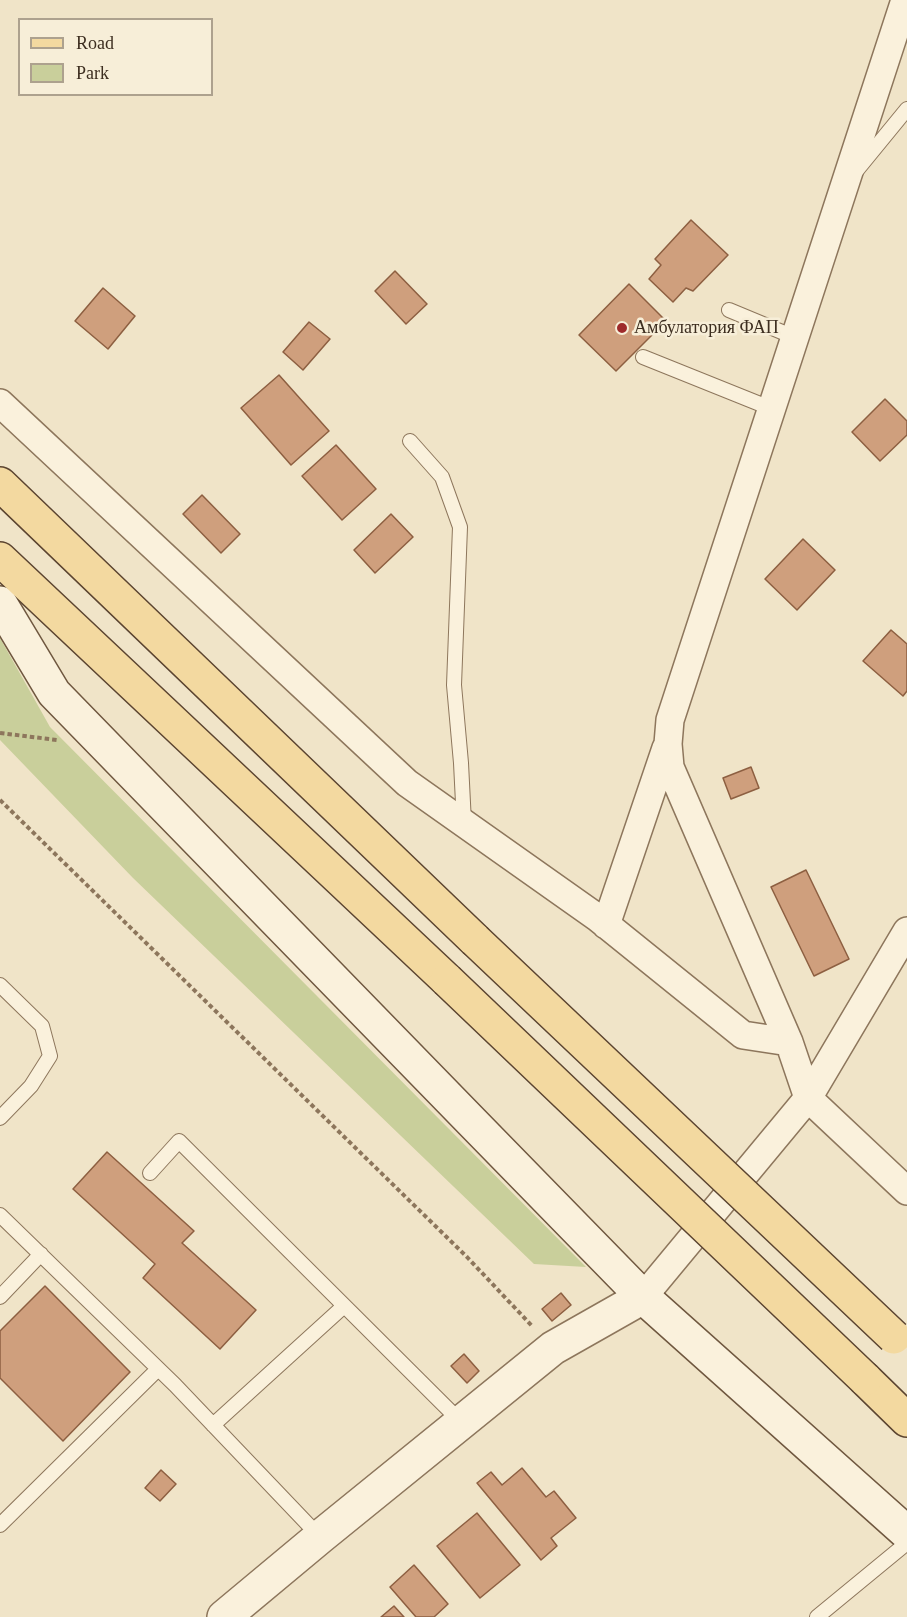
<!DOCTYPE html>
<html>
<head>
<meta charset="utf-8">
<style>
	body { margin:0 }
	#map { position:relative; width:907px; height:1617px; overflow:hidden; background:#f0e4c8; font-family:"Times New Roman",serif }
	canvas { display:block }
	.legend { position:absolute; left:18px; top:18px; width:195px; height:78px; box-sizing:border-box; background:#f7eed8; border:2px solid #ada18e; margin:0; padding:8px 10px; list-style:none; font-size:18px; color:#3d2e20 }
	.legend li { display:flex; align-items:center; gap:12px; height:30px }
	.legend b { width:30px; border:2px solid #ada18e }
</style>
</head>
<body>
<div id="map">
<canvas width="907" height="1617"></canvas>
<ul class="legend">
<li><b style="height:8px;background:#f3d9a0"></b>Road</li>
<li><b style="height:16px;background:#c9cf9b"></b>Park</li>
</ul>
</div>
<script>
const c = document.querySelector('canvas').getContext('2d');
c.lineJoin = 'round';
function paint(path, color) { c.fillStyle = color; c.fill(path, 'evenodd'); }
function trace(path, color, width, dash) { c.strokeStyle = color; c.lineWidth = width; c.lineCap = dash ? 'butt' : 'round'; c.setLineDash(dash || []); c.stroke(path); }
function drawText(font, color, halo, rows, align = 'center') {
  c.font = font + ' "Times New Roman",serif'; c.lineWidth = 5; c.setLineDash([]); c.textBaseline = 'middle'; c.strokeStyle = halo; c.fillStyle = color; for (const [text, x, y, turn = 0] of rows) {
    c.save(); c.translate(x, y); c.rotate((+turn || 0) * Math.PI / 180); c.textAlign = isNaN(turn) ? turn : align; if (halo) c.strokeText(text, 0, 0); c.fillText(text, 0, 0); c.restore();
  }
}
const green = new Path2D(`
	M0,638L50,727L586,1267L534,1264L133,878L0,740Z`);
const building = new Path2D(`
	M691,220L728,255L693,291L686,288L673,302L649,279L661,265L655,259Z
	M395,271L427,304L406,324L375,291Z
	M629,284L666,321L616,371L579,335Z
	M103,288L135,316L108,349L75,321Z
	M309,322L330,339L303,370L283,352Z
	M279,375L329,431L291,465L241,408Z
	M885,399L907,421V435L880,461L852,432Z
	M336,445L376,489L342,520L302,476Z
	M202,495L240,534L221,553L183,514Z
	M391,514L413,537L375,573L354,550Z
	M803,539L835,570L797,610L765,579Z
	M891,630L907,644V691L903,696L863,661Z
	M751,767L759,788L731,799L723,778Z
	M806,870L849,959L814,976L771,887Z
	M107,1152L194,1231L182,1243L256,1310L220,1349L143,1278L155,1264L73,1189Z
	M45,1286L130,1372L63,1441L0,1378V1331Z
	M561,1293L571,1305L552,1321L542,1309Z
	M464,1354L479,1371L467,1383L451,1366Z
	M522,1468L546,1497L554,1491L576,1518L551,1538L557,1546L541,1560L477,1483L491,1472L502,1485Z
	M161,1470L176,1484L160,1501L145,1488Z
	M477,1513L520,1565L480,1598L437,1546Z
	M414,1565L448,1604L434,1617H416L390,1587Z
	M394,1606L404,1617H381Z`);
const path = new Path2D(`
	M0,733L57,740
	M0,800L467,1257L532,1326`);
const service = new Path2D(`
	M857,170L907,109
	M729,310L794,337
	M643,357L770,408
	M410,441L442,477L460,527L454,685L461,763L464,823
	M0,985L42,1026L50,1056L31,1086L0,1118
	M150,1173L179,1141L461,1422
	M0,1215L175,1385L320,1537
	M0,1297L41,1254
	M213,1425L344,1306
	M0,1525L158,1369
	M817,1617L907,1543`);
const minor = new Path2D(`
	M0,403L407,783L598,918L743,1035L789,1042
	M606,925L666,748
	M907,931L808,1098L907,1191
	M643,1297L808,1098L789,1042L670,767L668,744L670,720L905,0`);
const tertiary = new Path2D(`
	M224,1617L320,1537L553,1348L643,1297`);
const secondary = new Path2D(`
	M0,603L54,693L472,1122L643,1297L907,1533`);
const primary = new Path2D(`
	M0,484L475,940
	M0,559L447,980
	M865,1379L907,1420`);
const primaryBridge = new Path2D(`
	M475,940L894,1337
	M447,980L865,1379`);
const markers = [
	[622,328,6,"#9e2a2b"]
];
const poiNames = [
	["Амбулатория ФАП",634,328]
];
paint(green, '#c9cf9b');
paint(building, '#cf9f7d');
trace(building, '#8d5f41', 1.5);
trace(service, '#8d765c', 16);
trace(minor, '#8d765c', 30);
trace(tertiary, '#8d765c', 36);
trace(secondary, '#6f573f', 36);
trace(primary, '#5b4430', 36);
trace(path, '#8d765c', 4, [4.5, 3]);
trace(service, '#faf1dc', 14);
trace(minor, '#faf1dc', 27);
trace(tertiary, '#faf1dc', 33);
trace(secondary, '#faf1dc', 33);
trace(primary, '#f3d9a0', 33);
trace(primaryBridge, '#5b4430', 36, []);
trace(primaryBridge, '#f3d9a0', 33);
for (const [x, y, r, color] of markers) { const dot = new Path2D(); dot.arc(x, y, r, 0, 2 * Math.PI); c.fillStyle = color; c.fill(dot); trace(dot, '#f7eed8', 2); }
drawText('18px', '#3d2e20', '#f7eed8', poiNames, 'left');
</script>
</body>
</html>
